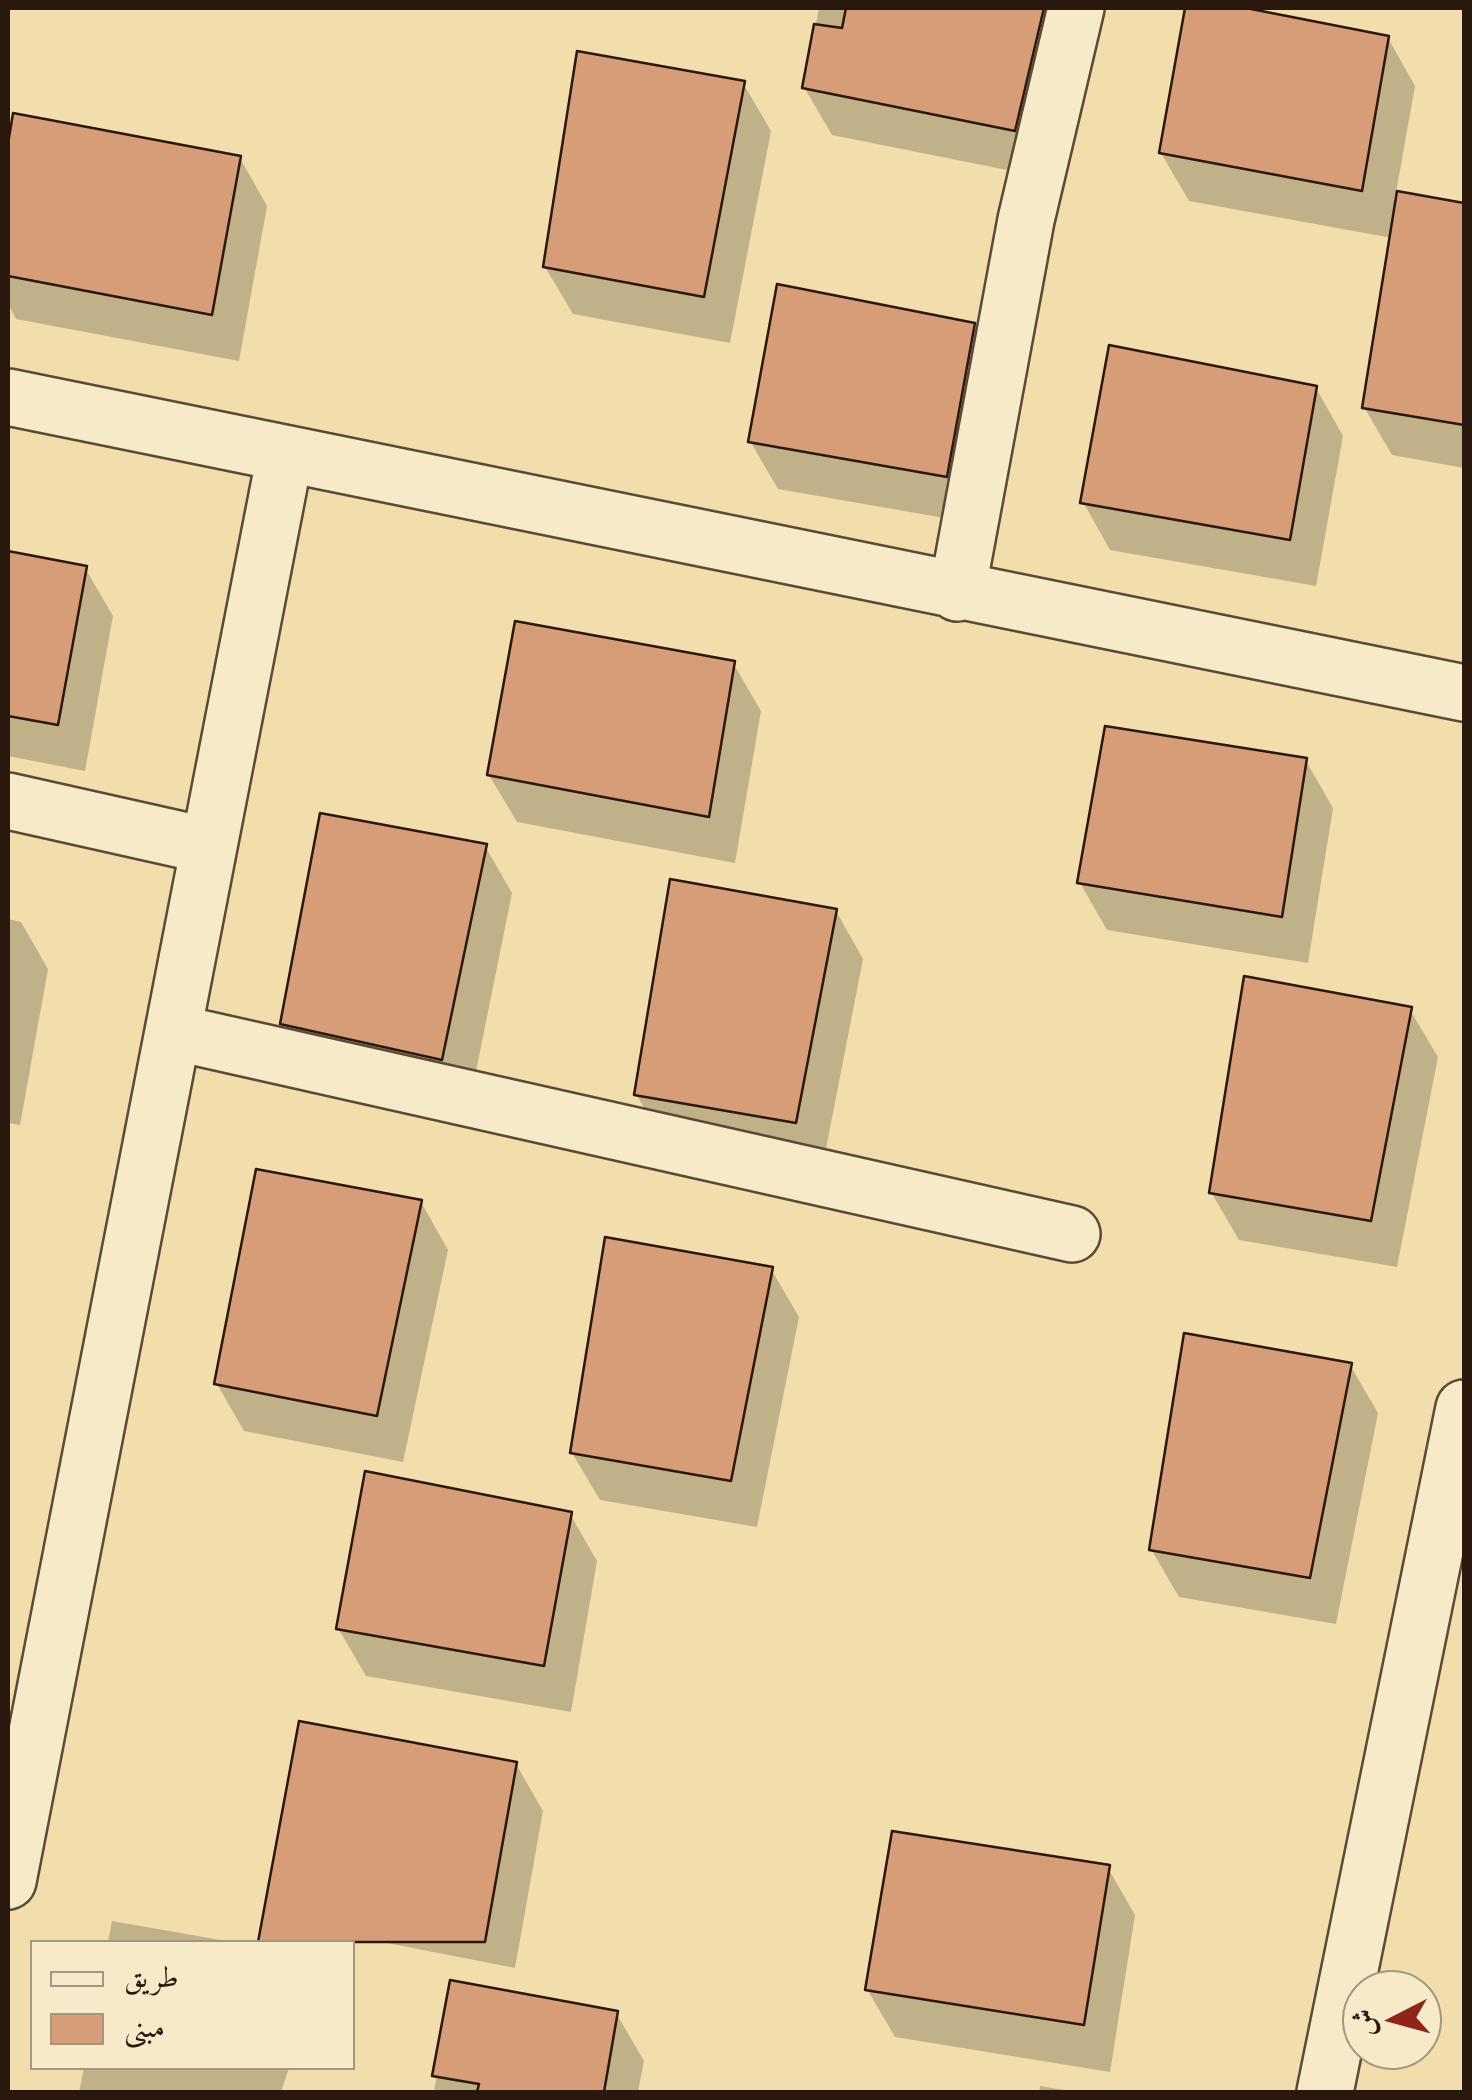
<!DOCTYPE html>
<html>
<head>
<meta charset="utf-8">
<style>
	body { margin:0 }
	#map { position:relative; width:1472px; height:2100px; overflow:hidden; background:#f2deac; font-family:Cardo,Amiri,serif }
	canvas { display:block }
	.frame { position:absolute; inset:0; border:10px solid #2a180f; pointer-events:none }
	.legend { position:absolute; left:30px; top:1940px; width:325px; height:130px; box-sizing:border-box; background:#f7eac9; border:2px solid #a5967f; margin:0; padding:12px 18px; list-style:none; font-size:30px; color:#2a180f }
	.legend li { display:flex; align-items:center; gap:20px; height:50px }
	.legend b { width:50px; border:2px solid #a5967f }
	.north { position:absolute; left:1342px; top:1970px; width:100px; height:100px; box-sizing:border-box; background:#f7eac9; border:2px solid #a5967f; border-radius:50%; rotate:264deg; font-size:28px; font-weight:700; line-height:40px; text-align:center; color:#2a180f }
	.north::after { content:''; display:block; margin:auto; width:35px; height:45px; background:#8f2418; clip-path:polygon(50% 0,100% 100%,50% 72%,0 100%) }
</style>
</head>
<body>
<div id="map">
<canvas width="1472" height="2100"></canvas>
<div class="frame"></div>
<ul class="legend">
<li><b style="height:12px;background:#f7eac9"></b>طريق</li>
<li><b style="height:28px;background:#d79d78"></b>مبنى</li>
</ul>
<div class="north">ش</div>
</div>
<script>
const c = document.querySelector('canvas').getContext('2d');
c.lineJoin = 'round';
function paint(path, color) { c.fillStyle = color; c.fill(path, 'evenodd'); }
function trace(path, color, width, dash) { c.strokeStyle = color; c.lineWidth = width; c.lineCap = dash ? 'butt' : 'round'; c.setLineDash(dash || []); c.stroke(path); }
const shadow = new Path2D(`
	M819,8H1068L1042,177L832,135L804,87Z
	M1187,8H1230L1388,38L1415,86L1396,193L1464,206V468L1392,455L1364,407L1392,238L1189,201L1161,153Z
	M743,83L771,131L730,343L573,314L545,267Z
	M15,116L240,158L267,206L239,361L16,319L8,304V161Z
	M974,325L1001,373L973,523L778,489L750,441Z
	M1316,388L1343,436L1316,586L1110,550L1083,502Z
	M8,554L85,568L113,616L85,771L8,756Z
	M733,663L761,711L735,863L517,822L489,775Z
	M1306,761L1333,808L1308,963L1107,930L1080,883Z
	M485,846L512,893L469,1106L310,1071L282,1024Z
	M836,911L863,959L822,1169L664,1142L636,1094Z
	M8,919L21,922L48,969L20,1125L8,1123Z
	M1410,1010L1438,1057L1397,1267L1239,1240L1211,1192Z
	M421,1202L448,1250L403,1462L244,1431L217,1384Z
	M771,1269L799,1317L757,1527L600,1500L572,1453Z
	M1350,1365L1378,1413L1336,1624L1179,1597L1151,1549Z
	M570,1514L597,1561L571,1712L366,1676L338,1628Z
	M516,1764L543,1811L515,1968L300,1926Z
	M1108,1868L1135,1915L1110,2072L895,2037L867,1989Z
	M112,1921L232,1942H108Z
	M452,1983L616,2013L644,2061L638,2092H434Z
	M84,2068H289L281,2092H79Z
	M1040,2086L1077,2092H1039Z`);
const building = new Path2D(`
	M846,8H1044L1015,131L802,88L814,24L842,28Z
	M1185,8H1246L1389,36L1362,191L1159,153Z
	M577,51L745,81L704,297L543,267Z
	M13,113L241,156L212,315L8,276V144Z
	M1397,191L1464,203V425L1362,408Z
	M777,284L975,323L947,477L748,442Z
	M1109,345L1317,386L1290,540L1080,503Z
	M8,551L87,566L58,725L8,716Z
	M515,621L735,661L709,817L487,775Z
	M1105,726L1307,758L1282,917L1077,883Z
	M320,813L487,844L442,1060L280,1024Z
	M670,879L837,909L796,1123L634,1095Z
	M1244,976L1412,1007L1371,1221L1209,1193Z
	M256,1169L422,1200L377,1416L214,1384Z
	M605,1237L773,1267L731,1481L570,1453Z
	M1184,1333L1352,1363L1310,1578L1149,1550Z
	M365,1471L572,1512L544,1666L336,1629Z
	M299,1721L517,1762L485,1942H258Z
	M892,1831L1110,1865L1084,2025L865,1990Z
	M450,1980L618,2011L604,2092H477L479,2084L432,2076Z`);
const street = new Path2D(`
	M8,397L1464,693
	M957,593L1026,220L1076,8
	M8,801L209,846
	M173,1032L1072,1234
	M8,1881L285,455
	M1325,2092L1464,1408`);
paint(shadow, '#0003');
paint(building, '#d79d78');
trace(building, '#2a180f', 2.5);
trace(street, '#5c4a36', 60);
trace(street, '#f7eac9', 55);
</script>
</body>
</html>
